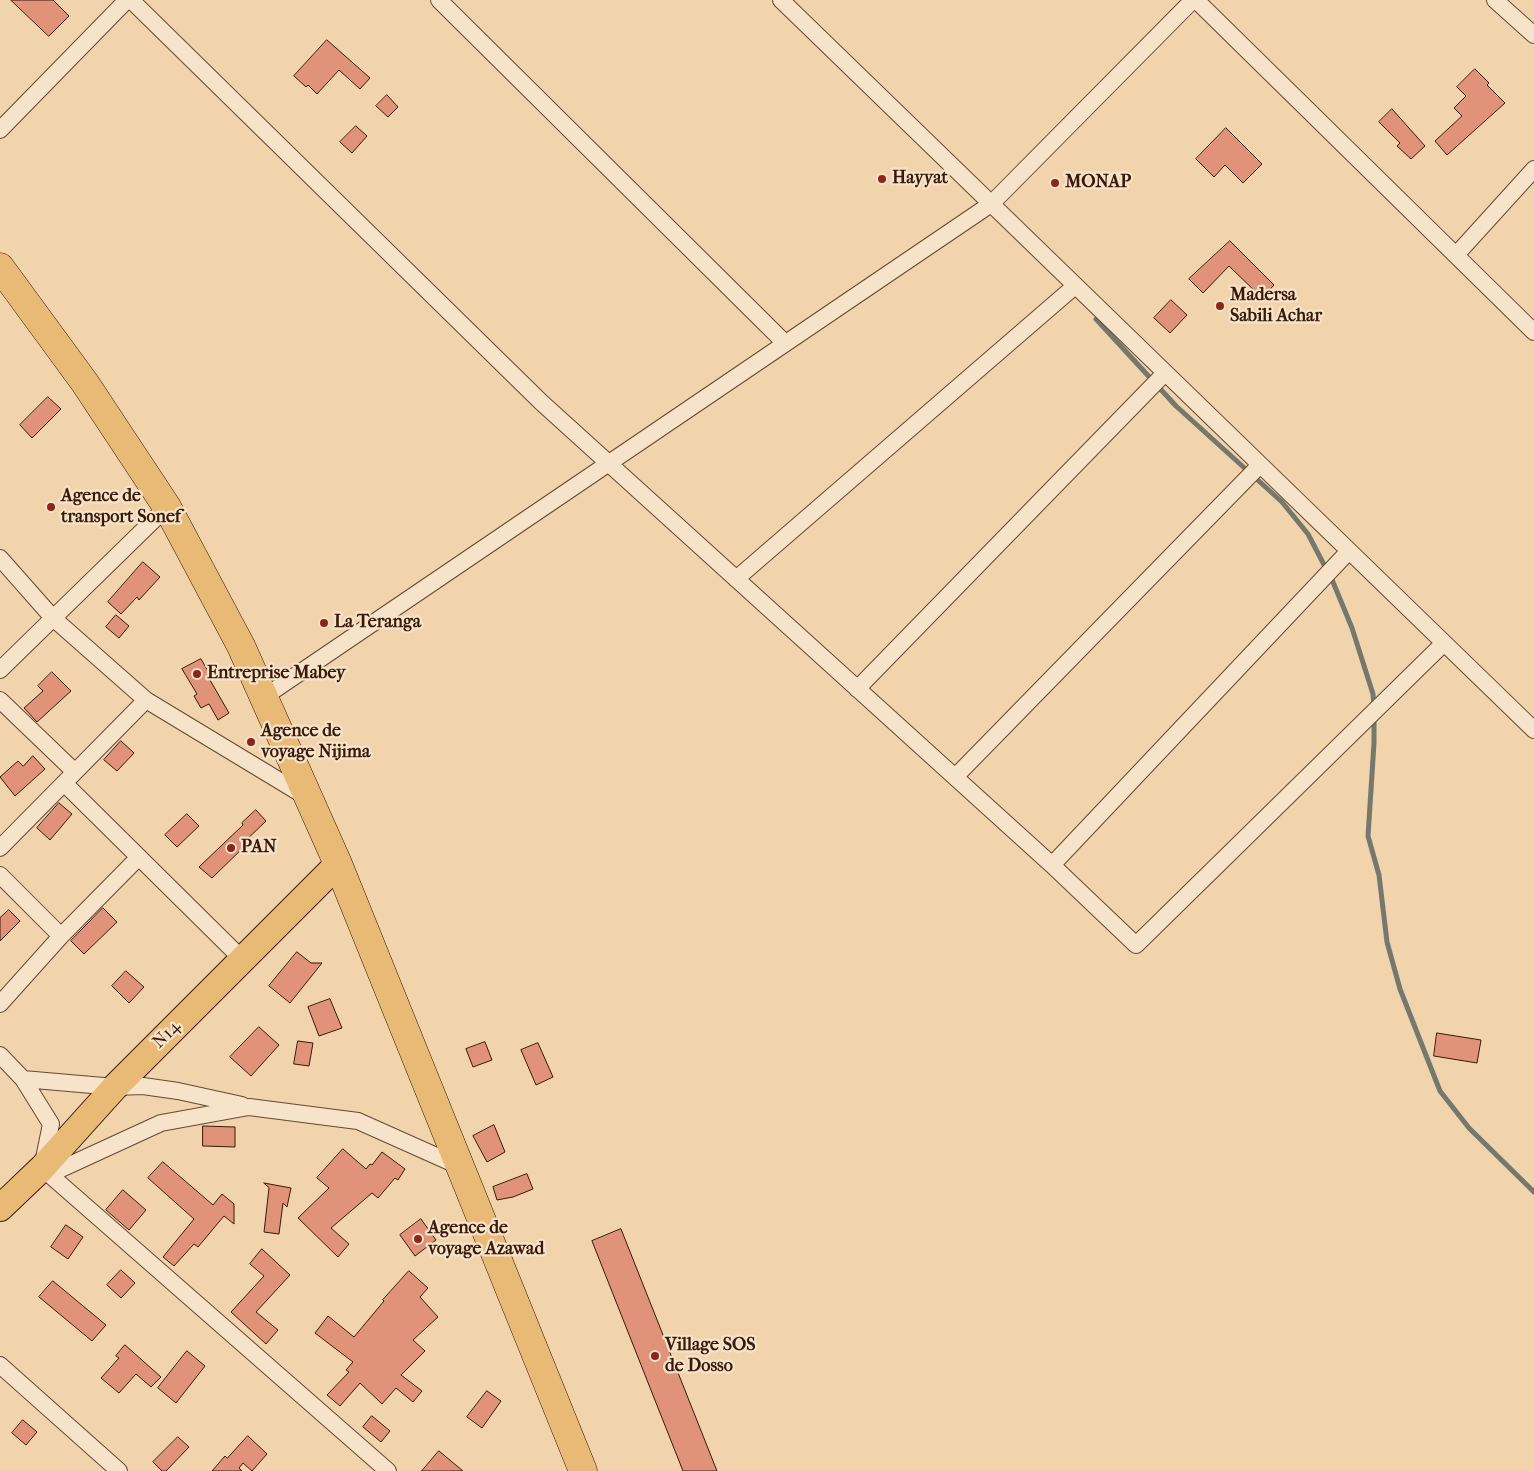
<!DOCTYPE html>
<html>
<head>
<meta charset="utf-8">
<style>
	body { margin:0 }
	canvas { display:block; background:#f1d4ac }
</style>
</head>
<body>
<canvas width="1534" height="1471"></canvas>
<script>
const c = document.querySelector('canvas').getContext('2d');
c.lineJoin = 'round';
function trace(path, color, width, dash) { c.strokeStyle = color; c.lineWidth = width; c.lineCap = dash ? 'butt' : 'round'; c.setLineDash(dash || []); c.stroke(path); }
function paint(path, color) { c.fillStyle = color; c.fill(path, 'evenodd'); }
function drawText(font, color, halo, rows, align = 'center') {
  c.font = font + ' "IM FELL French Canon",serif'; c.lineWidth = 4.5; c.setLineDash([]); c.textBaseline = 'middle'; c.strokeStyle = halo; c.fillStyle = color; for (const [text, x, y, turn = 0] of rows) {
    c.save(); c.translate(x, y); c.rotate((+turn || 0) * Math.PI / 180); c.textAlign = isNaN(turn) ? turn : align; if (halo) c.strokeText(text, 0, 0); c.fillText(text, 0, 0); c.restore();
  }
}
const stream = new Path2D(`
	M1096,319L1176,406L1282,502L1308,534L1333,582L1352,628L1373,694L1374,708
	M1374,719V743L1368,836L1379,875L1387,942L1400,989L1440,1091L1469,1128L1534,1192`);
const building = new Path2D(`
	M11,0H53L69,16L49,36Z
	M327,40L370,78L360,89L339,70L317,94L308,85L306,87L294,76Z
	M1475,69L1489,83L1487,85L1505,103L1447,155L1435,141L1462,116L1454,108L1466,96L1457,87Z
	M387,95L398,107L388,117L376,106Z
	M1392,109L1425,146L1411,159L1397,146L1400,143L1379,122Z
	M356,126L367,136L352,153L340,142Z
	M1226,128L1262,164L1243,183L1225,165L1214,177L1196,159Z
	M1230,241L1274,285L1262,298L1229,266L1203,293L1189,279Z
	M1171,300L1187,315L1170,333L1154,318Z
	M48,397L61,409L32,438L20,425Z
	M143,562L160,577L139,600L137,597L121,614L108,602Z
	M116,615L129,626L119,638L106,627Z
	M201,659L212,678L210,680L229,713L218,720L209,704L201,708L194,696L197,694L182,669Z
	M52,672L71,691L37,722L24,708L43,691L38,686Z
	M121,741L134,753L117,771L104,760Z
	M33,756L45,769L15,796L0,777L18,761L23,766Z
	M59,803L72,814L50,840L37,828Z
	M256,810L266,821L241,845H246L212,878L199,867L243,825L242,823Z
	M187,814L199,826L177,847L165,835Z
	M103,908L117,922L84,954L71,941Z
	M9,910L20,921L0,941V918Z
	M297,952L311,963H322L290,1003L269,986Z
	M126,971L144,987L129,1003L112,986Z
	M330,999L342,1028L319,1036L308,1007Z
	M259,1027L279,1045L251,1076L230,1057Z
	M1437,1033L1481,1040L1477,1063L1434,1056Z
	M298,1041L313,1043L309,1066L294,1064Z
	M485,1042L492,1060L473,1067L466,1049Z
	M538,1043L553,1077L536,1085L521,1050Z
	M494,1125L505,1152L487,1162L473,1136Z
	M203,1126L235,1127V1147L203,1146Z
	M343,1149L366,1169L370,1164L372,1165L382,1152L405,1169L398,1180L395,1178L378,1198L372,1193L331,1228L349,1244L338,1257L298,1218L329,1188L317,1178Z
	M163,1162L213,1205L222,1194L234,1204V1224L224,1216L198,1247L194,1244L174,1266L163,1257L194,1219L148,1178Z
	M527,1174L533,1189L513,1197L497,1200L493,1187Z
	M264,1183L291,1188L287,1207L283,1203L279,1234L264,1232L269,1188Z
	M123,1190L146,1210L129,1230L106,1210Z
	M421,1219L436,1240L415,1256L400,1235Z
	M66,1225L83,1237L68,1259L51,1247Z
	M621,1229L717,1471H683L592,1241Z
	M262,1249L290,1275L256,1312L278,1330L266,1344L231,1312L264,1276L250,1264Z
	M121,1270L135,1283L121,1298L107,1285Z
	M409,1271L428,1288L420,1297L438,1317L413,1340L425,1351L401,1375L422,1391L413,1402L396,1388L382,1404L360,1383L340,1406L327,1395L349,1372L346,1370L353,1362L315,1333L328,1316L354,1337L384,1301L383,1300Z
	M53,1281L106,1325L92,1341L39,1297Z
	M125,1345L161,1377L151,1387L136,1374L119,1393L101,1378L119,1358L116,1356Z
	M187,1351L205,1366L176,1403L158,1388Z
	M487,1391L501,1401L482,1428L467,1417Z
	M372,1416L390,1431L381,1442L363,1427Z
	M23,1420L37,1432L26,1445L12,1433Z
	M248,1436L267,1454L252,1471L243,1463L239,1468L242,1471H212L225,1456L227,1458Z
	M178,1437L189,1447L166,1471H162L153,1462Z
	M439,1451L463,1471H422Z`);
const minor = new Path2D(`
	M131,0L541,402L1052,865L1136,945L1444,643
	M439,0L785,343
	M781,0L1534,730
	M1196,0L1534,332
	M1495,0L1534,35
	M0,130L127,0
	M1456,255L1534,169
	M0,558L53,618L146,700L308,798
	M736,579L1075,286
	M0,670L167,507
	M857,689L1165,373
	M264,697L991,204L1193,0
	M0,700L75,772
	M955,777L1260,465
	M64,783L242,959
	M0,848L146,700
	M1052,865L1349,551
	M0,875L61,936
	M0,1004L61,936L139,857
	M0,1055L23,1079L115,1087L143,1086L178,1091L242,1105
	M23,1079L51,1124L42,1168L388,1471
	M50,1174L161,1123L249,1107L358,1121L461,1167
	M0,1365L119,1471`);
const primary = new Path2D(`
	M0,1208L42,1168L115,1087L338,864`);
const trunk = new Path2D(`
	M0,267L85,383L167,507L241,646L338,864L583,1471`);
const markers = [
	[882,179,5,"#8f2418"],
	[1055,183,5,"#8f2418"],
	[1220,306,5,"#8f2418"],
	[51,507,5,"#8f2418"],
	[324,623,5,"#8f2418"],
	[197,674,5,"#8f2418"],
	[251,742,5,"#8f2418"],
	[231,848,5,"#8f2418"],
	[418,1239,5,"#8f2418"],
	[655,1356,5,"#8f2418"]
];
const poiNames = [
	["Hayyat",892,179],
	["MONAP",1065,183],
	["Madersa",1230,296],
	["Sabili Achar",1230,317],
	["Agence de",61,497],
	["transport Sonef",61,518],
	["La Teranga",334,623],
	["Entreprise Mabey",207,674],
	["Agence de",261,732],
	["voyage Nijima",261,753],
	["PAN",241,848],
	["Agence de",428,1229],
	["voyage Azawad",428,1250],
	["Village SOS",665,1346],
	["de Dosso",665,1367]
];
const streetNames = [
	["N14",167,1035,-45]
];
trace(stream, '#74786d', 5);
paint(building, '#e19379');
trace(building, '#391909', 1);
trace(minor, '#674832', 18);
trace(primary, '#391909', 28);
trace(trunk, '#391909', 29);
trace(minor, '#f6e3c9', 16);
trace(primary, '#e8ba76', 26);
trace(trunk, '#e8ba76', 28);
for (const [x, y, r, color] of markers) { const dot = new Path2D(); dot.arc(x, y, r, 0, 2 * Math.PI); c.fillStyle = color; c.fill(dot); trace(dot, '#f6e3c9', 2); }
drawText('bold 18px', '#391909', '#f6e3c9', poiNames, 'left');
drawText('18px', '#391909', '#f6e3c9', streetNames);
</script>
</body>
</html>
